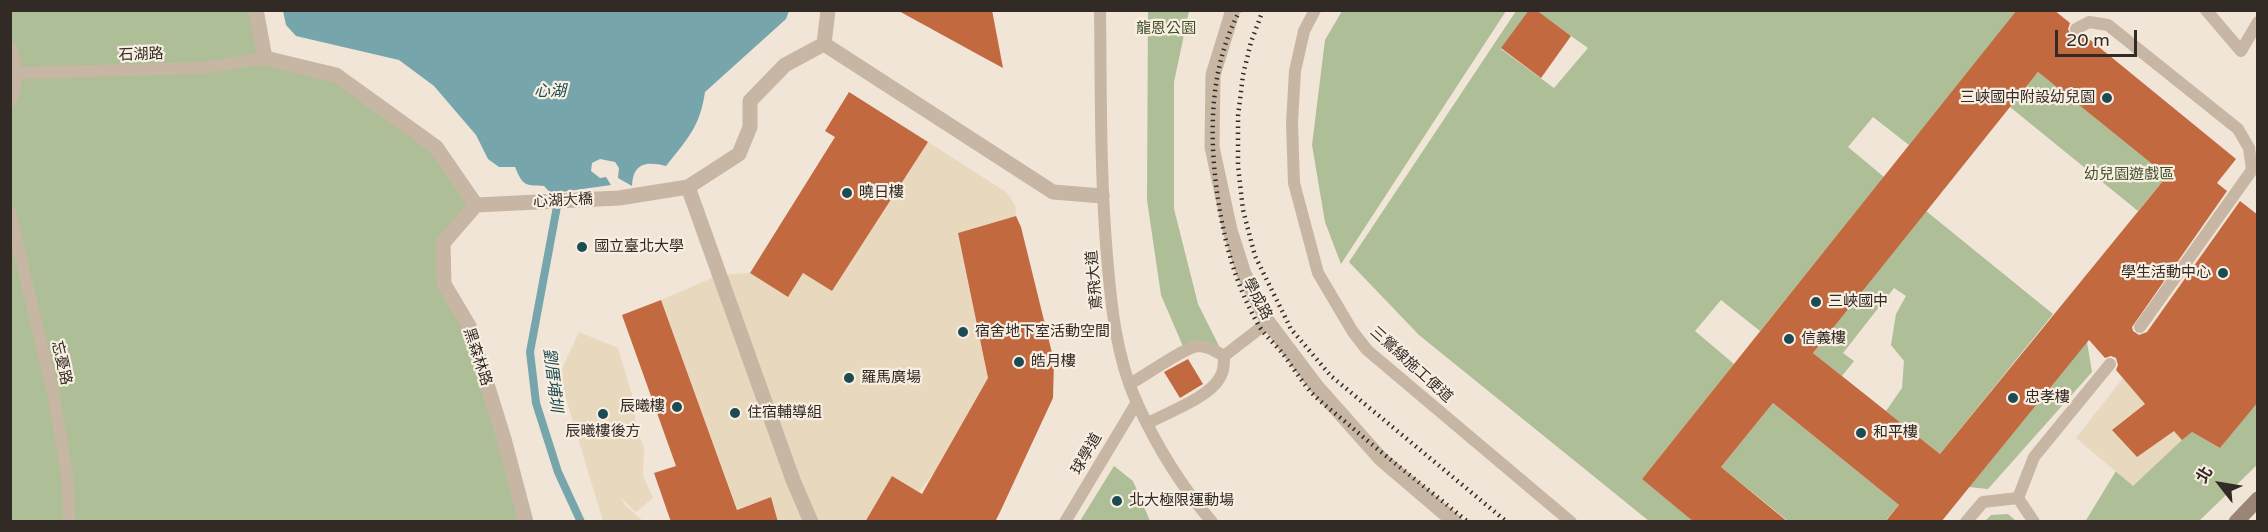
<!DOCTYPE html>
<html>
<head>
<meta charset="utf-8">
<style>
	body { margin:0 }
	#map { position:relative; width:2268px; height:532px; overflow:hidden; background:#f0e5d6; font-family:"Varela Round","Noto Sans TC",sans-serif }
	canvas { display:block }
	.frame { position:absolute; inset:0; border:12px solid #322a25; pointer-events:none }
	.north { position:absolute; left:2190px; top:454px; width:60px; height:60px; -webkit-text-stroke:4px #f8efe2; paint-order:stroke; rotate:301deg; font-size:16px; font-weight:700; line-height:24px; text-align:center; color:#322a25 }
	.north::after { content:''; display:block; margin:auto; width:21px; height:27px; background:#322a25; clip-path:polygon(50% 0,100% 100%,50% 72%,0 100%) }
	.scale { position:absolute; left:2055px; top:30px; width:82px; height:27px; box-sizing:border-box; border:3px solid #322a25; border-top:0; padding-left:8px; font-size:18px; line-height:21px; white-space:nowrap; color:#322a25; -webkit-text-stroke:4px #f8efe2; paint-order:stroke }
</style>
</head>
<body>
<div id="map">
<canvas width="2268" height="532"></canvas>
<div class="frame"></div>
<div class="north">北</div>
<div class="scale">20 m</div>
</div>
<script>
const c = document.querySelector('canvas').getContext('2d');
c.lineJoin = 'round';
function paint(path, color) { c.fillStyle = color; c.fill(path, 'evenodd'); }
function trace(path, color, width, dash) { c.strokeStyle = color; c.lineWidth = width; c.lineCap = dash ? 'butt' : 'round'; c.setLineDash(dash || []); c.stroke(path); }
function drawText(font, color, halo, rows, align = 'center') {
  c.font = font + ' "Varela Round","Noto Sans TC",sans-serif'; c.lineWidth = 4.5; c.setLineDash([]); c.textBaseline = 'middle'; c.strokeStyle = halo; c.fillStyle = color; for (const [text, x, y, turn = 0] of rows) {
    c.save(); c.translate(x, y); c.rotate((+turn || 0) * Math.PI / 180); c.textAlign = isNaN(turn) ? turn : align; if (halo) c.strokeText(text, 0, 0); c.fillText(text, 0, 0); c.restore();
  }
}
const green = new Path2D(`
	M10,11H256L265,58L336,75L436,147L476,205L443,243L444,284L469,326L526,521H11Z
	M1148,11H1189L1174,82V209L1198,304L1224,356L1211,348L1185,351L1161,295L1147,200Z
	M1342,11H1506L1341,264L1325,222L1312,145L1325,40Z
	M1516,11H1529L1501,49L1554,88L1588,48L1536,11H2017L1909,145L1873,117L1848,147L1884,177L1760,331L1721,300L1695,331L1734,364L1642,479L1694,521H1649L1419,335L1349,262Z
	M2038,72L2167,176L2138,211L2010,107Z
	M1926,211L2053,314L1940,454L1886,411L1902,388L1904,361L1891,345L1896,314L1906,296L1894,288L1843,353L1854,361L1842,376L1813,353Z
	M2087,342L2092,372L1988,489L1969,487Z
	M2257,402V465L2199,521L2085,522L2119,466L2137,457L2174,431L2182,439L2192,432L2220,448Z
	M1773,403L1899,505L1885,521H1788L1721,467Z
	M1114,466L1133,481L1150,521H1080Z
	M2008,514L2016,521H1985L1991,515Z`);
const plaza = new Path2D(`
	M928,142L1006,192L1015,205L1016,216L958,233L988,378L937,468L919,492L892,476L865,521H778L771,497L737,509L661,300L719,275L750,273L788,297L803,273L832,291Z
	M579,332L618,348L634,402L636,427L644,448L643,476L653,498L636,512L620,497L625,505L643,521H603L564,392L562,369Z
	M2123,378L2145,404L2112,430L2137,457L2174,431L2182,440L2133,486L2076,438Z`);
const water = new Path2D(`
	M283,11H789L786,19L705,92C700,127 687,139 666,166C646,161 633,163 632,186L618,178L619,168L615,162L600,159L592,163L591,171L600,178L606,177L611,185L561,192L558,201L544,186C524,185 523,186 515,167H499L488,159L476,135L434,86L399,60L296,36L286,25Z`);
const stream = new Path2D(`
	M558,201L530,352L536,403L558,472L581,522`);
const building = new Path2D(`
	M897,10H992L1003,68L979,55Z
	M1529,10H1536L1571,36L1541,78L1501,48Z
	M2017,10H2054L2070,23L2068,29L2071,36L2076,37L2083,34L2236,159L2217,183L2227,191L2132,327L2133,331L2139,335L2147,332L2240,201L2258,215V402L2220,448L2192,432L2182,440L2174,431L2137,457L2112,430L2145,404L2116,370L2118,365L2116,358L2111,356L2105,358L2089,340L1941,522H1885L1899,505L1773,403L1721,467L1788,522H1694L1642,479ZM2038,72L2167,176L1940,454L1813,353Z
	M849,92L928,142L832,291L803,273L788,297L750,273L835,137L825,131Z
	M1016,216L1021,227L1054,361L1053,398L1000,512L995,522H865L892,476L922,494L988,378L958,233Z
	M661,300L737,510L771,497L778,522H671L654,473L676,466L622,315Z
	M1188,359L1203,384L1180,398L1164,372Z`);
const service = new Path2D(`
	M1100,10C1101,92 1100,174 1107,256C1111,305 1116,357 1137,403C1156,445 1181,486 1212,522
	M1315,10L1304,31L1295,71L1292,123L1294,183L1318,273L1353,332L1367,350L1571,522
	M2206,10L2241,51L2258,22
	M2076,29L2089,22L2108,25L2238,129L2249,148L2252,170L2140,327
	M10,47C18,63 18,86 10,102
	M16,73L202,68L265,58
	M10,213L53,393L68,480L69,522
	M1224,356L1268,322
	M1130,384C1144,376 1184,348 1197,346C1208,346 1215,351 1224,356
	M1148,423C1167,413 1209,397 1219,379C1224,372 1224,364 1224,356
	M2018,498L2034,457L2110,364
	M1065,522L1137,402
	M1966,522L1983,502L2018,498L2034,522`);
const pedestrian = new Path2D(`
	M256,10L265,58L336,75L436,147L476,205
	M824,44L1053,192L1102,196
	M688,187L793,480L811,522
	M476,205L619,198L688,187L739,154L750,127V101L785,65L824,44L828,10
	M476,205L443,243L444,284L469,326L504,439L526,522`);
const tertiary = new Path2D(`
	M1233,10L1213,75L1212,147L1230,230L1244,274L1268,322L1317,387L1381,459L1455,522`);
const secondary = new Path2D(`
	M2236,522L2258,499`);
const rail = new Path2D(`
	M1240,10C1214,59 1210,112 1214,165C1219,221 1231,278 1259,326C1266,337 1276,345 1283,354C1292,366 1300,379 1310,391C1321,403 1335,413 1348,424C1387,458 1428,489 1468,522
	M1263,10L1251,42L1243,75L1238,116V166L1243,210L1255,256L1291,329L1331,376L1507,522`);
const markers = [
	[2107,98,6,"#1c4b52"],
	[847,193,6,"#1c4b52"],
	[582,247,6,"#1c4b52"],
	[2223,273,6,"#1c4b52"],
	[1816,302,6,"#1c4b52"],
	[963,332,6,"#1c4b52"],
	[1789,339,6,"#1c4b52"],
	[1019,362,6,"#1c4b52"],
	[849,378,6,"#1c4b52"],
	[2013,398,6,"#1c4b52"],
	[677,407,6,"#1c4b52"],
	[735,413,6,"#1c4b52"],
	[603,414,6,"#1c4b52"],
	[1861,433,6,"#1c4b52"],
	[1117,501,6,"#1c4b52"]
];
const parkNames = [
	["龍恩公園",1166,29],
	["幼兒園遊戲區",2129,175]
];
const streetNames = [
	["石湖路",141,55,-2],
	["心湖大橋",563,201,-3],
	["鳶飛大道",1095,280,-95],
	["學成路",1257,299,62],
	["黑森林路",477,357,72],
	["忘憂路",61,363,77],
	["三鶯線施工便道",1411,365,42],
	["球學道",1087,454,-60]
];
const poiNames = [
	["三峽國中附設幼兒園",2095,98,"right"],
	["曉日樓",859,193],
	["國立臺北大學",594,247],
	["學生活動中心",2211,273,"right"],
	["三峽國中",1828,302],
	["宿舍地下室活動空間",975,332],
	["信義樓",1801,339],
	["皓月樓",1031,362],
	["羅馬廣場",861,378],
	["忠孝樓",2025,398],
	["辰曦樓",665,407,"right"],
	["住宿輔導組",747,413],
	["辰曦樓後方",603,432,"center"],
	["和平樓",1873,433],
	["北大極限運動場",1129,501]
];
const waterNames = [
	["心湖",550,92],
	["劉厝埔圳",552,380,83]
];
paint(green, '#aebe97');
paint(plaza, '#e8d8bd');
paint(water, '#76a6ac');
trace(stream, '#76a6ac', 8);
paint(building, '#c36940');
trace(service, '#c7b6a3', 12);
trace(pedestrian, '#c7b6a3', 15);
trace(tertiary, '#c7b6a3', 15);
trace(secondary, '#9a8575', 15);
trace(rail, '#322a25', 4.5, [1.5, 4.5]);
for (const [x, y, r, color] of markers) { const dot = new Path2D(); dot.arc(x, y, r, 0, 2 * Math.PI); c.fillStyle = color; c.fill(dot); trace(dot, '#f8efe2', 2); }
drawText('15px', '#3f5029', '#f8efe2', parkNames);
drawText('15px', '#322a25', '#f8efe2', streetNames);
drawText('15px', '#322a25', '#f8efe2', poiNames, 'left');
drawText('italic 16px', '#1c4b52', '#f8efe2', waterNames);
</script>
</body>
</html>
